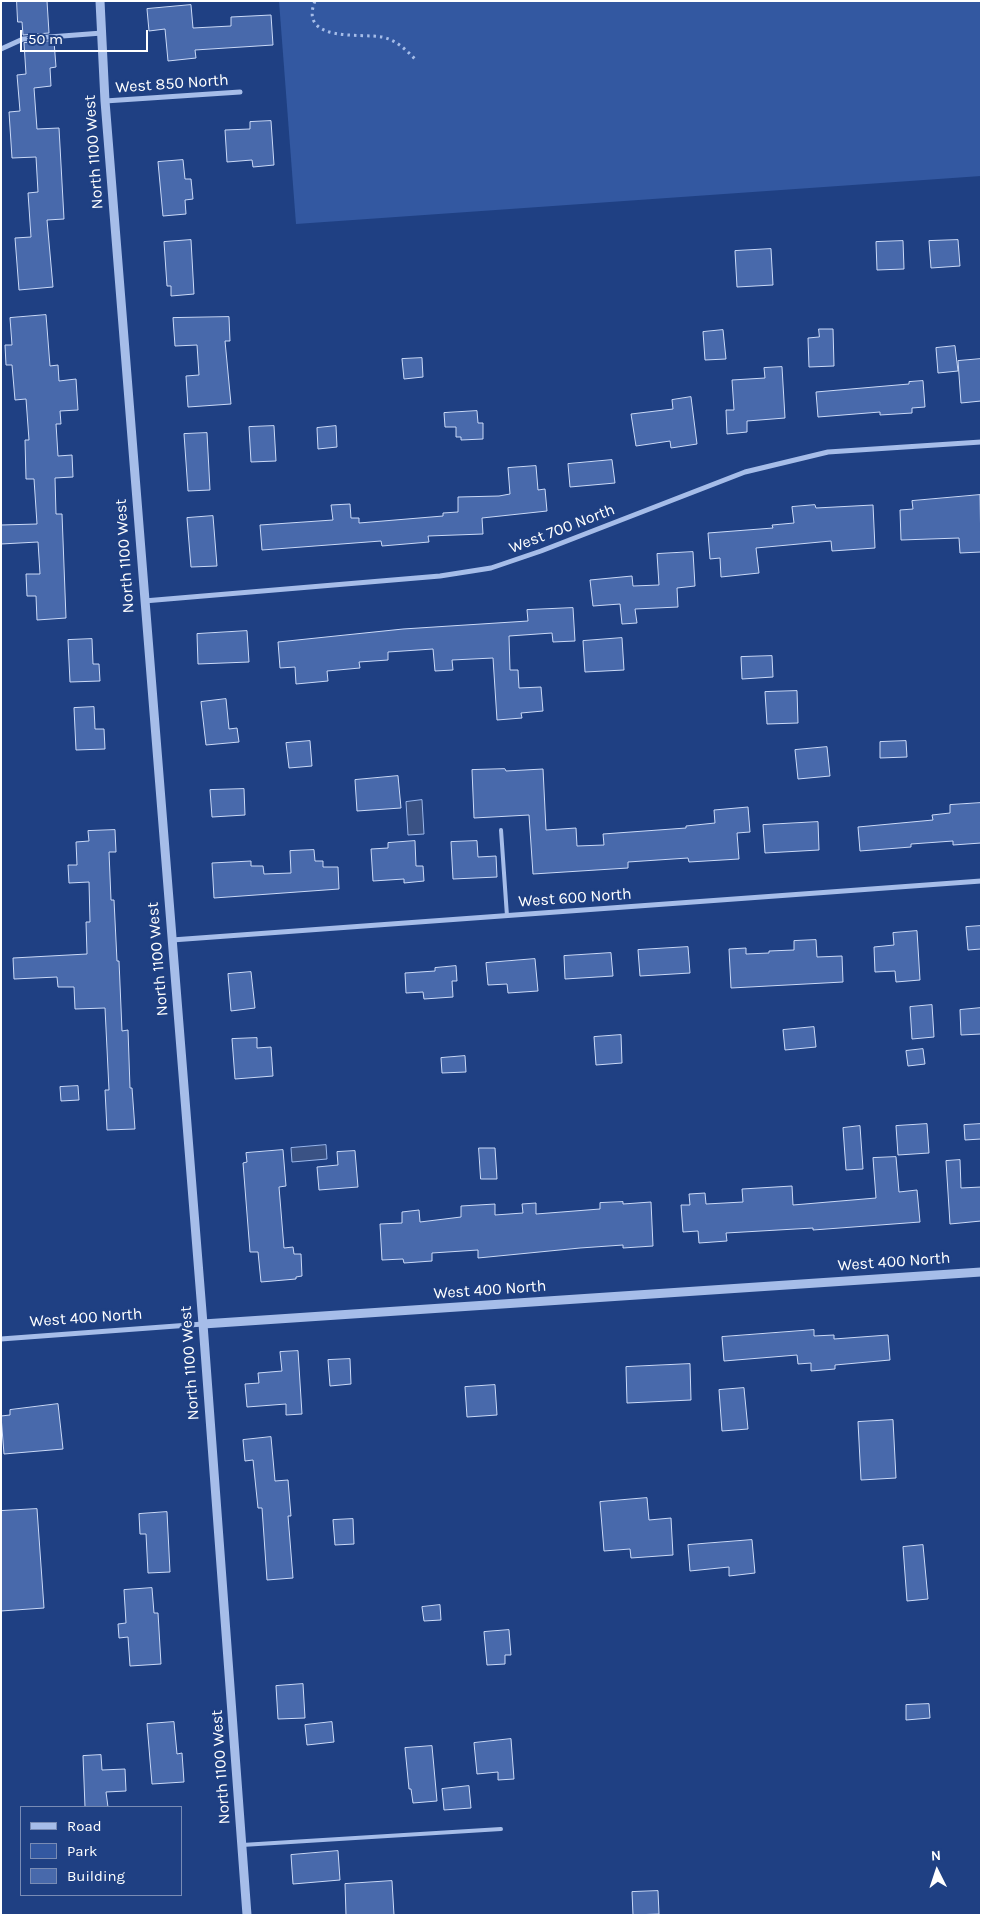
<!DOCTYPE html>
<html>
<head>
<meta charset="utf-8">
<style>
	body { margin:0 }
	#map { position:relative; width:982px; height:1916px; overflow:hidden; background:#1f4083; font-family:Karla,sans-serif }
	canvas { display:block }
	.frame { position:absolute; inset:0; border:2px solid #fff; pointer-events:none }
	.legend { position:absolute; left:20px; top:1806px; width:162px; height:90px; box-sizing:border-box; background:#1f4083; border:1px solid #798cb5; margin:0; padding:6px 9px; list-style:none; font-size:15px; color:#fff }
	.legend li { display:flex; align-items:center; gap:10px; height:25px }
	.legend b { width:25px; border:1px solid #798cb5 }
	.north { position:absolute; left:912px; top:1846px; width:50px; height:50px; -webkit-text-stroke:4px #1f4083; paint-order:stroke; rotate:356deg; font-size:14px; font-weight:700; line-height:20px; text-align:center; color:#fff }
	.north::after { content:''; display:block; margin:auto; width:18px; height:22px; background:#fff; clip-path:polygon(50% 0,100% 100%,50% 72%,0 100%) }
	.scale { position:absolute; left:20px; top:30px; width:128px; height:22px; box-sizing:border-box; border:2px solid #fff; border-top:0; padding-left:6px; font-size:15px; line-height:18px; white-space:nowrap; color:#fff; -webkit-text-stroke:4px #1f4083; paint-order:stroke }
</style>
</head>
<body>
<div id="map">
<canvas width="982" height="1916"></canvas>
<div class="frame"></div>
<ul class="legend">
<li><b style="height:6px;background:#a6bde9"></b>Road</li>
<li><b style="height:14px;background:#3358a1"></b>Park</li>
<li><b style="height:14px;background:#4869ab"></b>Building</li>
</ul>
<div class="north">N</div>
<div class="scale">50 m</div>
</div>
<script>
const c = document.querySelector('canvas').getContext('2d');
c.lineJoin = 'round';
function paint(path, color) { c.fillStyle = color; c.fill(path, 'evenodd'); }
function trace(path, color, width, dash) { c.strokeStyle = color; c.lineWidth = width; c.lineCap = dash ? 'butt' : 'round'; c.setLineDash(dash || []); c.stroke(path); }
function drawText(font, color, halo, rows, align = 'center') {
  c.font = font + ' Karla,sans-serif'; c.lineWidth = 5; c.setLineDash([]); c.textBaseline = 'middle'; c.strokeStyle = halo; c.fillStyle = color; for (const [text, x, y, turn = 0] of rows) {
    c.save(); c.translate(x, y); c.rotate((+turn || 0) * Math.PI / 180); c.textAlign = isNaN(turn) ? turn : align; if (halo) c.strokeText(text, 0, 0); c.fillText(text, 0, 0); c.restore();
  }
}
const green = new Path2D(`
	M279,1H981V176L296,224Z`);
const water = new Path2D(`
	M422,800L424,834L408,835L406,802Z
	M326,1145L327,1159L292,1162L291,1148Z`);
const building = new Path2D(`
	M17,1H47L49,33L23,35L22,22H18Z
	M191,5L193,28L231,26V17L271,15L273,45L195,50L196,58L168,61L165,29L149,31L147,9Z
	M54,41L56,67L50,68L51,86L34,88L37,129L59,128L64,219L47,220L53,287L19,290L15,238L31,237L28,193L38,192L36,157L12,158L9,112L20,111L17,75L26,74L24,43Z
	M271,121L274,165L253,167L252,160L227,162L225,130L250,129V122Z
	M183,160L185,179H191L193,199L185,200L186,214L163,216L158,162Z
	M191,240L194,294L171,296V286H167L164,242Z
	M958,240L960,266L931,268L929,241Z
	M903,241L904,269L877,270L876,242Z
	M771,249L773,285L737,287L735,251Z
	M46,315L50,366L58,365L59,381L76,379L78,410L60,411L61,424H56L58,456L72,455L73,477L55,478L56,514H62L66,618L37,620L36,596H27L26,574H40L38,542L1,544V525L37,524L34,479H26L25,440H29L26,399L15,400L12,365H6L5,345H12L10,318Z
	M229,317L230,341H225L231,404L188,407L186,376L199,375L197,345L175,346L173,318Z
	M819,329H833L834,366L809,367L808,338L819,337Z
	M723,330L726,359L705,360L703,332Z
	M955,346L958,371L938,373L936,348Z
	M422,358L423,377L404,379L402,359Z
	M981,359V401L961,403L958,361Z
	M782,367L785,418L747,421V432L727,434L726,410H734L732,380L765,378L764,368Z
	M923,381L925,407L912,408V413L880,415V412L818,417L816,392L909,384V382Z
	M691,397L697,444L671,448L670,441L636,446L631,414L673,409L672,400Z
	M477,411L478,423H483V439L461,440V437H456V427H445L444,413Z
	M274,426L276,461L251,462L249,427Z
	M336,426L337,447L318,449L317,428Z
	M207,433L210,490L188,491L184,434Z
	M612,460L615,483L570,487L568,464Z
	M536,466L538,490L545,489L547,511L482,518L483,534L428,536L429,542L382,546L381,541L262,550L260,525L333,520L331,505L350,504L351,518H359V523L443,516V513L458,512V497L499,496L510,494L508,468Z
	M980,495L981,552L960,553L959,538L901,540L900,510L913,509L912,501Z
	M815,505L816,508L873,505L875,548L832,551L831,541L756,548L759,573L721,577L720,558L710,559L708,533L773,528L772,525L794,523L792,507Z
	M213,516L217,566L191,567L187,518Z
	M693,552L695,586L677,588L678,607L635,609L637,623L622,624L620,604L593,606L590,580L632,576L633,586L659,585L657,554Z
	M573,608L575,641L553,642L552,633L509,636L510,670H518L519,688L541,687L543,711L521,713L522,718L497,720L493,658L452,660L453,670L435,671L433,649L388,652V660L359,662L360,668L327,671L328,681L296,684L295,667L280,668L278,642L403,629L528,621L527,610Z
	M247,631L249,662L198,664L197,634Z
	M622,638L624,670L585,672L583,641Z
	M92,639L93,664H99L100,681L70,682L68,640Z
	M772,656L773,677L742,679L741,657Z
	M797,691L798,723L767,724L765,692Z
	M226,699L229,729L237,728L239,742L206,745L201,702Z
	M94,707L95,729H104L105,749L76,750L74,708Z
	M310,741L312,766L289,768L286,743Z
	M906,741L907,757L880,758V742Z
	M827,747L830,776L798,779L795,750Z
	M505,769L506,771L543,769L546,830L576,828L577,846L604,845L603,834L686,828V826L715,823L714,810L748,807L750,832L737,833L739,859L689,862L688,858L628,862V868L533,874L529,815L474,818L472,770Z
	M398,776L401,808L357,811L355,780Z
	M244,789L245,815L212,817L210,790Z
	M981,803V843L953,845V841L911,844V847L860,851L858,827L933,820L932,815L950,813V805Z
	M818,822L819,850L765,853L763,825Z
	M115,830L116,852H109L111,900H114L117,961H119L122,1031L128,1030L130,1088H132L135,1129L107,1130L105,1090H109L105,1008L75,1009L74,987H58L57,977L14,979L13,958L87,954L86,922H90L89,882L69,883L68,865H77L76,842L89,841L88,831Z
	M415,841L416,866H423L424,881L404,883V879L373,881L371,849L388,848V843Z
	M477,841L478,857L496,856L497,877L453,879L451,842Z
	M314,850L315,861H323V867H338L339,889L214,898L212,863L251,861V866H263L264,874L291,873L290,851Z
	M981,926V949L968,950L966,927Z
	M917,931L920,980L896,982L895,971L875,972L874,947L894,945L893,933Z
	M816,940L817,957L842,956L843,982L731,988L729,949L746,948V954L769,953V951L794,950V941Z
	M688,947L690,973L640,976L638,950Z
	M611,953L613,976L565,979L564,956Z
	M535,959L538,991L508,993L507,984L488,985L486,963Z
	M456,966L457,981H452L453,997L424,999L423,992L406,993L405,973L435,971V968Z
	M251,972L255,1008L231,1011L228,974Z
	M932,1005L934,1037L912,1039L910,1007Z
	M981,1008V1034L961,1035L960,1010Z
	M814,1027L816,1047L785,1050L783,1030Z
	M621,1035L622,1063L596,1065L594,1037Z
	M257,1038V1048L271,1047L273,1076L235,1079L232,1039Z
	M923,1049L925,1064L908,1066L906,1051Z
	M465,1056L466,1072L442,1073L441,1058Z
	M78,1086L79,1100L61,1101L60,1087Z
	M927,1124L929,1153L898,1155L896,1126Z
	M981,1124V1139L965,1140L964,1125Z
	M860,1126L863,1169L846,1170L843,1128Z
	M479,1148H495L497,1179H481Z
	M283,1150L286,1186L279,1187L284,1248L293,1247L294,1254H301L302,1276L296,1277V1279L261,1282L258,1252H250L243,1163L247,1162L246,1153Z
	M355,1151L358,1187L319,1190L317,1167L338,1165L337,1152Z
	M896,1157L899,1192L917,1190L920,1222L813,1230V1228L726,1233L727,1241L699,1243L698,1231L683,1232L681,1205H690L689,1194L705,1193L706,1204L743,1202L742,1189L792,1186L793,1205L876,1198L873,1158Z
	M960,1160L961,1188L981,1187V1221L950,1224L946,1161Z
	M623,1202V1204L651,1202L653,1246L623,1248V1245L580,1248L478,1258V1250L432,1253V1261L404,1263L403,1259L382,1260L380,1224L402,1223V1212L419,1210L420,1222L461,1217V1206L495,1204V1215L523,1213L522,1204L536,1203V1214L600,1209V1203Z
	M814,1330V1336L834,1335V1339L888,1335L890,1360L835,1365V1369L811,1371V1363L798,1364L797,1355L724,1361L722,1337Z
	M298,1351L302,1414L286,1415V1404L247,1407L245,1384L259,1383L258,1373L282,1371L280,1352Z
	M350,1359L351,1384L330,1386L328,1360Z
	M690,1364L691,1400L627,1403L626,1367Z
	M495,1385L497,1415L467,1417L465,1387Z
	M744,1388L748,1429L722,1431L719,1390Z
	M58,1404L63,1449L4,1454L1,1416L10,1415V1410Z
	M893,1420L896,1478L861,1480L858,1422Z
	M271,1437L275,1481L288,1480L291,1516H288L293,1578L267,1580L262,1508H258L253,1460L245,1461L243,1440Z
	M647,1498L649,1520L671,1518L673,1555L631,1558L630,1549L604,1551L600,1502Z
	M37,1509L44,1608L1,1611V1511Z
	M167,1512L170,1572L148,1573L146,1534H140L139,1514Z
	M353,1519L354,1544L335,1545L333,1520Z
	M752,1540L755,1573L729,1576V1567L690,1571L688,1545Z
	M923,1545L928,1599L907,1601L903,1547Z
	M152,1588L154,1613H158L161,1664L130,1666L128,1637L119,1638L118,1624L126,1623L124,1590Z
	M440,1605L441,1620L424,1621L422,1607Z
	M509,1630L511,1655H505V1664L487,1665L484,1632Z
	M303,1684L305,1718L278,1719L276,1686Z
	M929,1704L930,1718L906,1720V1705Z
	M174,1722L177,1754L182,1753L184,1782L152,1784L147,1724Z
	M332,1722L334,1742L307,1745L305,1725Z
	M511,1739L514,1779L498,1780V1772L477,1774L474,1743Z
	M432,1746L437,1801L413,1803L411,1789H409L405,1748Z
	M101,1755L102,1770L125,1769L126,1791L106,1792L108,1807H85L83,1756Z
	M469,1786L471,1808L444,1810L442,1789Z
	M338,1851L340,1880L293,1884L291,1855Z
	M392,1881L394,1915H346L345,1884Z
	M658,1891L659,1914L633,1915L632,1892Z`);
const path = new Path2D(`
	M315,1C298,43 362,33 382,37C397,40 407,51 417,61`);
const service = new Path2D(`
	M501,830L507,916
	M242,1845L501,1829`);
const minor = new Path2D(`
	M1,49L23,39L102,33
	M105,101L240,92
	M144,601L440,576L491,568L541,551L745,472L828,452L981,442
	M172,940L981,881
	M1,1339L203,1324`);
const tertiary = new Path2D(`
	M100,1L105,101L203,1324L247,1915
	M203,1324L981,1272`);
const streetNames = [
	["West 850 North",172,84,-4],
	["North 1100 West",94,152,-94],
	["West 700 North",562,529,-21],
	["North 1100 West",125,556,-94],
	["West 600 North",575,898,-4],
	["North 1100 West",158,959,-95],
	["West 400 North",894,1262,-4],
	["West 400 North",490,1290,-4],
	["West 400 North",86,1318,-4],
	["North 1100 West",190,1363,-94],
	["North 1100 West",221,1767,-94]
];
paint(green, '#3358a1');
paint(water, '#3a5284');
trace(water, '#99b6eb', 1);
paint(building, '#4869ab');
trace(building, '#cad9f7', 1);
trace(path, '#a6bde9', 3, [2.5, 4]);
trace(service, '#a6bde9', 4);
trace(minor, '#a6bde9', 5);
trace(tertiary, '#a6bde9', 9);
drawText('16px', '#fff', '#1f4083', streetNames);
</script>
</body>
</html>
